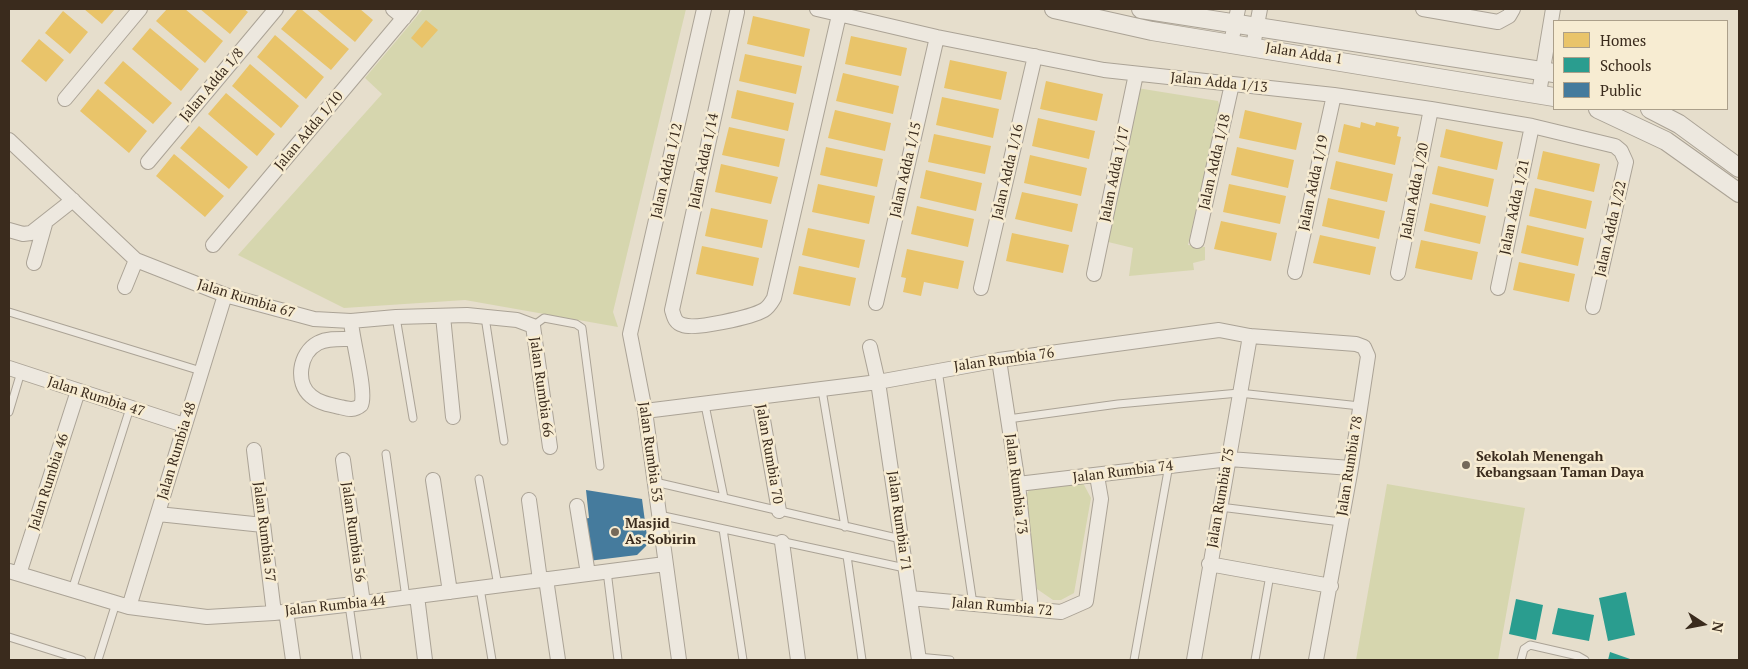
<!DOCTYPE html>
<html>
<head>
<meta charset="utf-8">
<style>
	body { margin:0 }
	#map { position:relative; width:1748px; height:669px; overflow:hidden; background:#e6decc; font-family:"PT Serif",serif }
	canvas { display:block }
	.frame { position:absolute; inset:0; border:10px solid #3a2b1d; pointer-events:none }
	.legend { position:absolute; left:1553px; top:20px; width:175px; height:90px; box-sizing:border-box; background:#f7ecd2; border:1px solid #ab9f8a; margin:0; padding:6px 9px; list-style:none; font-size:15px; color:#3a2b1d }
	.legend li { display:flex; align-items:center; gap:10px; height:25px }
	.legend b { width:25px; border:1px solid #ab9f8a }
	.north { position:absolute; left:1678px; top:599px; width:50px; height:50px; -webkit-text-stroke:4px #f7ecd2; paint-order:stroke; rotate:101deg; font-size:14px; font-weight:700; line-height:20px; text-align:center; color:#3a2b1d }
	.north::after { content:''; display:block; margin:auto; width:18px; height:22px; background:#3a2b1d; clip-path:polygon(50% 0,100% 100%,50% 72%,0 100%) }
</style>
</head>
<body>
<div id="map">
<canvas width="1748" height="669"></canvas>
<div class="frame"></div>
<ul class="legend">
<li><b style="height:14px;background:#e9c46a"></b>Homes</li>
<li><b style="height:14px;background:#2a9d8f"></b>Schools</li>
<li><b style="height:14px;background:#457b9d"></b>Public</li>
</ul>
<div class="north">N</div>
</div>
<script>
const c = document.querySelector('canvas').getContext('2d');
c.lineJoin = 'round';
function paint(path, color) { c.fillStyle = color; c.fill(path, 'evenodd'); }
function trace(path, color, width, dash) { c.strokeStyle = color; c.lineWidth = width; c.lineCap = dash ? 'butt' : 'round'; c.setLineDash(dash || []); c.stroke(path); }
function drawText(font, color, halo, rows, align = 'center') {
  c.font = font + ' "PT Serif",serif'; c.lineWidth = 5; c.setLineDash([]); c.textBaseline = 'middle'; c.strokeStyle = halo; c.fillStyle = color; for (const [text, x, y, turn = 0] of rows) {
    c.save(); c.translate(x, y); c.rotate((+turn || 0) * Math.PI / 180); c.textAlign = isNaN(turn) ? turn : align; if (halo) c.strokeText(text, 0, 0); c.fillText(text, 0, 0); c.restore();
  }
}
const green = new Path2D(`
	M423,9H686L613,312L618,327L465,300L344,308L238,255L382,94L365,78Z
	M1137,88L1218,101L1220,108L1188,245L1205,247V260L1193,263L1194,270L1129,276L1133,248L1104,241Z
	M1083,483L1091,498L1074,593L1061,600H1053L1037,589L1025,498L1030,488Z
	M1387,484L1525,508L1498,660H1356Z`);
const homes = new Path2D(`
	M84,9H115L102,24Z
	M167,9H185L223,41L205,63L156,21Z
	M200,9H244L248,12L230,34Z
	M298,9H301L349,49L331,70L281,29Z
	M316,9H360L373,20L355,42Z
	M63,11L88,32L70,54L45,33Z
	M753,16L810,29L804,57L747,44Z
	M426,20L438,30L422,48L411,38Z
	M150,28L199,69L181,91L132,49Z
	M275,35L324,77L306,99L257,57Z
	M851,36L907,48L901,76L845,64Z
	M39,39L64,60L46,82L21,61Z
	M745,54L802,66L796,94L739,81Z
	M950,60L1007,72L1001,100L944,88Z
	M123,61L172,103L153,124L104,83Z
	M250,64L299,106L281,128L232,86Z
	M843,73L899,86L893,114L836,101Z
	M1046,81L1103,94L1097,121L1040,109Z
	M98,89L147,131L129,153L80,111Z
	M737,90L794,103L788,131L731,118Z
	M226,93L275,134L257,156L208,114Z
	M942,97L999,109L993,138L936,125Z
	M835,110L891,123L885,151L828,138Z
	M1245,110L1302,123L1296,150L1239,138Z
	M1038,118L1095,131L1089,159L1032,146Z
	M1361,122L1375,126L1376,122L1399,127L1397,136L1401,137L1395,165L1338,152L1344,124L1360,128Z
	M199,126L248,167L229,189L180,148Z
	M729,127L785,139L779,167L722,155Z
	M1446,129L1503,142L1497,170L1440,157Z
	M934,134L991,146L985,174L928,162Z
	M826,147L883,159L877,187L820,175Z
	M1237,147L1294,160L1288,188L1231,175Z
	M1543,151L1600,164L1594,192L1537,179Z
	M174,154L224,196L205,217L156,176Z
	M1030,155L1087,168L1081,196L1024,183Z
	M1336,161L1393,174L1387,202L1330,189Z
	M721,164L778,177L771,204L715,192Z
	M1438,166L1494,179L1488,207L1432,194Z
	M926,170L982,183L976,211L920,198Z
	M818,184L875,196L869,224L812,212Z
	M1229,184L1286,196L1280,224L1223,212Z
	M1535,188L1592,201L1586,229L1529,216Z
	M1022,192L1078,204L1072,232L1015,219Z
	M1328,198L1385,211L1379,239L1322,226Z
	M1430,203L1486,216L1480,244L1424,231Z
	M917,206L974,219L968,247L911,234Z
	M711,208L768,220L762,248L705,236Z
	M1221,221L1277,233L1271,261L1214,249Z
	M1527,225L1584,238L1578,266L1521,253Z
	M808,228L865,240L859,268L802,255Z
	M1012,233L1069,245L1063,273L1006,261Z
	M1320,235L1376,247L1370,275L1313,263Z
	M1421,240L1478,252L1472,280L1415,268Z
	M702,246L759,258L753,286L696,274Z
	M907,249L964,261L958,289L924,282L921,296L903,292L906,278L901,277Z
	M1519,262L1575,274L1569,302L1513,290Z
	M799,266L856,278L850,306L793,294Z`);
const schools = new Path2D(`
	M1626,592L1635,635L1608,641L1599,598Z
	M1516,599L1543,605L1536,640L1509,634Z
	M1558,608L1594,615L1589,641L1552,634Z
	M1610,652L1633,660H1608Z`);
const public = new Path2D(`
	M586,490L642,499L648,544L637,555L588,561L583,519L589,518Z`);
const service = new Path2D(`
	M9,312L201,371
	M396,317L413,418
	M485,317L504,441
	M533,326L544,318L576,324L582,328L600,466
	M938,370L973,604
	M822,390L845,527
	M705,405L724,498
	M9,412L21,372
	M1008,419L1118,404L1239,393L1360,406
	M386,454L406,598
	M479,479L498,586
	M655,482L901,539
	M1220,507L1341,522
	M659,515L905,568
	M723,529L743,660
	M847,556L862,660
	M607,571L618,660
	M480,588L492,660
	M72,590L130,408
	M349,605L357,660
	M9,637L82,660
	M918,657L950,660
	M98,660L116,603
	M1134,660L1169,465
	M1255,660L1270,575
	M1521,660L1524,649L1530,645L1578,656L1585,660`);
const minor = new Path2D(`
	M393,9L404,18
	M817,9L937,37L1104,70L1334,95L1431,109L1532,126L1615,146L1621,151L1626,162L1593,307
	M1423,9L1498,22L1509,16L1513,9
	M737,12L672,310C674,317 675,323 683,325C695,330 752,317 764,310C769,307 771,303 774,298L839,15
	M1231,43L1238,9
	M1253,46L1260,9
	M1539,93L1553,9
	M65,99L140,9
	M9,140L136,260L225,295L314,319L351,321L396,317L467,315L517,320L533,326L550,447
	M148,162L276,9
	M9,230L23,234L31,233L73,200
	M1197,241L1232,84
	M213,245L411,9
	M34,263L45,224
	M1295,272L1334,95
	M1398,273L1431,109
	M1094,274L1136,74
	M125,287L136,260
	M981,288L1035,56
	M1498,288L1532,126
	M876,303L937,37
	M443,316L453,417
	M351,321C352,340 367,393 361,405C354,411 348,409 340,407C330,405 319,403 311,396C295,383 299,353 318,343C328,338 340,339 351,339
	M870,347L878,382L919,660
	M999,360L1018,484L1031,609
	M9,368L184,425
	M759,397L779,511
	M645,411L878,382L999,360L1219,330L1250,336L1356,344L1364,347L1368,356L1351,468L1316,660
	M254,450L274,613
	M343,460L363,603
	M433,480L450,592
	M1018,484L1229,459L1351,468
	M529,500L540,580
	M577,506L588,574
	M158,514L263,525
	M782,542L798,660
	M1209,564L1331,586
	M9,571L129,607L207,617L274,613L363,603L665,564
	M19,574L78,391
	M546,579L558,660
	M417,596L425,660
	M910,598L1061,612L1086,601L1101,499L1097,476
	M129,607L225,295
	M286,611L293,660
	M679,660L645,411L630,334L704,9
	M1194,660L1250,336`);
const tertiary = new Path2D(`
	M1054,9L1152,31L1554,97
	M1141,9L1554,73
	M1598,109L1666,141L1739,193
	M1650,109L1679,124L1739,168`);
const markers = [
	[1466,465,5,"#766a5a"],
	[615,532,5,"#766a5a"]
];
const streetNames = [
	["Jalan Adda 1",1304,54,9],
	["Jalan Adda 1/13",1219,83,6],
	["Jalan Adda 1/8",212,85,-50],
	["Jalan Adda 1/10",309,131,-50],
	["Jalan Adda 1/14",704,161,-78],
	["Jalan Adda 1/18",1215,162,-77],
	["Jalan Adda 1/15",906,170,-77],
	["Jalan Adda 1/12",667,171,-77],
	["Jalan Adda 1/16",1008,172,-77],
	["Jalan Adda 1/17",1115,174,-78],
	["Jalan Adda 1/19",1314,183,-78],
	["Jalan Adda 1/20",1415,191,-79],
	["Jalan Adda 1/21",1515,207,-78],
	["Jalan Adda 1/22",1611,229,-77],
	["Jalan Rumbia 67",246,299,17],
	["Jalan Rumbia 76",1004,360,-8],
	["Jalan Rumbia 66",541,387,82],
	["Jalan Rumbia 47",96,397,18],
	["Jalan Rumbia 48",177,451,-73],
	["Jalan Rumbia 53",650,452,82],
	["Jalan Rumbia 70",769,454,80],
	["Jalan Rumbia 78",1350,466,-81],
	["Jalan Rumbia 74",1123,472,-7],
	["Jalan Rumbia 46",49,482,-72],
	["Jalan Rumbia 73",1016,484,83],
	["Jalan Rumbia 75",1221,498,-80],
	["Jalan Rumbia 71",899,521,82],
	["Jalan Rumbia 57",264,532,83],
	["Jalan Rumbia 56",353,532,82],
	["Jalan Rumbia 44",335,606,-6],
	["Jalan Rumbia 72",1002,607,5]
];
const poiNames = [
	["Sekolah Menengah",1476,457],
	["Kebangsaan Taman Daya",1476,473],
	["Masjid",625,524],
	["As-Sobirin",625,540]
];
paint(green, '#d6d6ae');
paint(homes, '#e9c46a');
paint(schools, '#2a9d8f');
paint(public, '#457b9d');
trace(service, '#aba396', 9);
trace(minor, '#aba396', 16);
trace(tertiary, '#aba396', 20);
trace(service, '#ede8df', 7);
trace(minor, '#ede8df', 14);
trace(tertiary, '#ede8df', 18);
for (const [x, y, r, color] of markers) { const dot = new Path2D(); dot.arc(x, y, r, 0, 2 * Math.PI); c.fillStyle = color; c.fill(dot); trace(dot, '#f7ecd2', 2); }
drawText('14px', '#3a2b1d', '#f7ecd2', streetNames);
drawText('bold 14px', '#3a2b1d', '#f7ecd2', poiNames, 'left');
</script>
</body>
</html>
